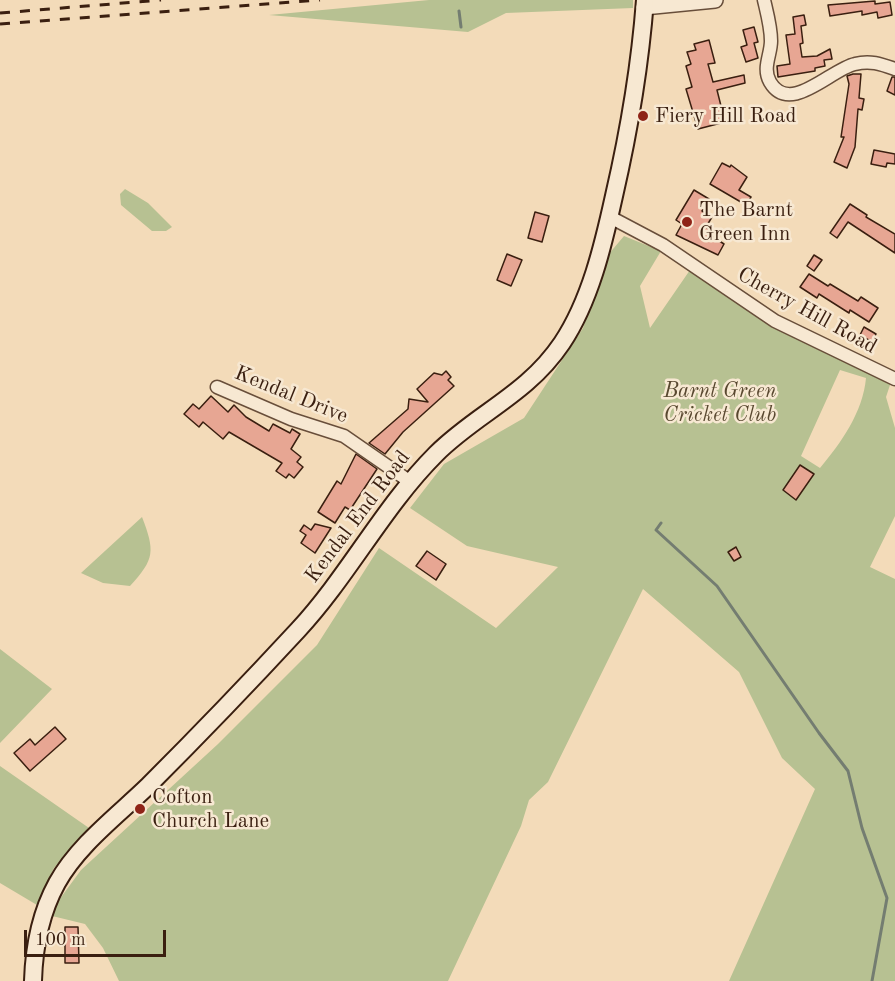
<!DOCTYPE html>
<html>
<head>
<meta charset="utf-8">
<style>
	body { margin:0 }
	#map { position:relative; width:895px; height:981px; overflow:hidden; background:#f3dbb9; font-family:"Old Standard TT",serif }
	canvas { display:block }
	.scale { position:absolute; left:24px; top:930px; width:142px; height:27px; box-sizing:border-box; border:3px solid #3a1f10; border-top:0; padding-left:8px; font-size:18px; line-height:21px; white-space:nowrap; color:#3a1f10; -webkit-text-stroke:4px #f7e8d2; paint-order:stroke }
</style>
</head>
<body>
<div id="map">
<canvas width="895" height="981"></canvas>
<div class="scale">100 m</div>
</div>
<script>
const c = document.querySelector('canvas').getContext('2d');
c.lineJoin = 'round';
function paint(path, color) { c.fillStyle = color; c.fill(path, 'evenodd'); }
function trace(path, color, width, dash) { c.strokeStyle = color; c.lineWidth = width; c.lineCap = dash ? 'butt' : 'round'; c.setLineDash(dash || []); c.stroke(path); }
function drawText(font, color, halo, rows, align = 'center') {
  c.font = font + ' "Old Standard TT",serif'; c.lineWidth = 5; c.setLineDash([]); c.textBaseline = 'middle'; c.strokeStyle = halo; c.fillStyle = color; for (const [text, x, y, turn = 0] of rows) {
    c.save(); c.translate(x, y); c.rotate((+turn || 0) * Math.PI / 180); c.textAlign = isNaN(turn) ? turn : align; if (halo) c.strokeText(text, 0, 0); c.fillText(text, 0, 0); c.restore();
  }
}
const green = new Path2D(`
	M429,0H633V8L506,13L468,32L269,15Z
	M125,189L148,203L172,227L166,231H152L121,205L120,194Z
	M624,236L661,251L640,286L650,328L690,270L891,382L886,397L895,428V516L870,567L895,579V981H729L815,789L782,758L739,672L643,589L548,782L529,800L521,826L448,981H119L103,948L85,924L48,915L81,870L218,744L317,645L379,548L496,628L558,567L467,546L410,508L444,464L524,418L583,328L608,255ZM840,370L866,378C863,412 841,443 820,468L801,456Z
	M142,517C155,551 155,559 130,586L103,583L81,573Z
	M0,649L52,689L0,743Z
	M0,766L89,828L54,868L37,905L0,883Z`);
const stream = new Path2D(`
	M459,11L461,27
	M661,523L656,530L717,586L819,733L848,771L862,828L887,898L872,981`);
const building = new Path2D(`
	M875,1V4L890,2L892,15L878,18L877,12L862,15V11L830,16L828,5Z
	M804,15L806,25L801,26L803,43L800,44L802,57L817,56L830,49L832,59L824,60L825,66L815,68V71L778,77L777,66L790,64L786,35L795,34L793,17Z
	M754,27L758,42L754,43L758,58L746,62L741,47L747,45L743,30Z
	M709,40L715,63L708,64L713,82L744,75L745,83L717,90L725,122L698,129L686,89L692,87L686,66L691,64L687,52L696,50L694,44Z
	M853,74H861L859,98L864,99L862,110L858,109L855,147L847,168L834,162L844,137H841L849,84L847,76Z
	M892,77H895V95L887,91Z
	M874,150L895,154V164L887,163L886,167L871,164Z
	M722,163L730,167L731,165L747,177L739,190L751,197L746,205L710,184Z
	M694,190L709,199L702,211L712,217L706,227L712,232L710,235L724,244L718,255L676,235L682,224L676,220Z
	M850,204L867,215L866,217L895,234V253L848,222L837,238L830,233Z
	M535,212L549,216L542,242L528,238Z
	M507,254L522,260L511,286L497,280Z
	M814,255L822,260L814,271L807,266Z
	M809,274L828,286L830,284L858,301L861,297L878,308L869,322L850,310L849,313L819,294L817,298L800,287Z
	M864,327L876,334L872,342L860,335Z
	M446,371L451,377L448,380L454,386L403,432L385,454L369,443L408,409L409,399L428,402L417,389L434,373L442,375Z
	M211,396L228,412L234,405L246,417L269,431L273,424L290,433L292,429L300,434L291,449L301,457L297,462L303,467L294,478L289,474L286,478L276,471L282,463L229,432L223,439L203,422L199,427L184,414L193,404L199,409Z
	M356,454L377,469L350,510L345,507L335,523L318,512L337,481L341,484Z
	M800,465L814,474L796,500L783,490Z
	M315,524L331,528L315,553L301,543L306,535L300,531L304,525L311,530Z
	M736,547L741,557L734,561L728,552Z
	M427,551L446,564L436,580L416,566Z
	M55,727L66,739L30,771L14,753L30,739L35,745Z
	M65,927H78L79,963H65Z`);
const minor = new Path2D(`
	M764,0C767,13 771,27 771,41C771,55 762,68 770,82C790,116 831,69 855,64C870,60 881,64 895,69
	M610,217L663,245L775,321L895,379
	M217,387L291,419L344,436L409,481`);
const tertiary = new Path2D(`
	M644,7L715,0`);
const secondary = new Path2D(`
	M33,981C34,946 40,914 57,883C78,845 117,816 148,786C199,735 249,683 298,630C349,575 383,507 436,454C477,413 527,395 562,343C590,301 603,246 614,196C629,131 640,67 645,0`);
const rail = new Path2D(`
	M0,13L161,0
	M0,24L320,0`);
const markers = [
	[643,116,6,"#8f2418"],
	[687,222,6,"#8f2418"],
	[140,809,6,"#8f2418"]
];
const poiNames = [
	["Fiery Hill Road",655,116],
	["The Barnt",699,210],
	["Green Inn",699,234],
	["Cofton",152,797],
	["Church Lane",152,821]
];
const streetNames = [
	["Cherry Hill Road",807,311,29],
	["Kendal Drive",291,395,22],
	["Kendal End Road",358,517,-53]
];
const parkNames = [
	["Barnt Green",720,391],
	["Cricket Club",720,415]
];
paint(green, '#b7c192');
trace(stream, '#747d71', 3);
paint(building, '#e7a693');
trace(building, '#3a1f10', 1.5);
trace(minor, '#684e3a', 15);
trace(tertiary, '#684e3a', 18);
trace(secondary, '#3a1f10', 20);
trace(minor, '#f7e8d2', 12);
trace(tertiary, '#f7e8d2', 15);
trace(secondary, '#f7e8d2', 16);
trace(rail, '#3a1f10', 3, [10, 10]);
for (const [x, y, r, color] of markers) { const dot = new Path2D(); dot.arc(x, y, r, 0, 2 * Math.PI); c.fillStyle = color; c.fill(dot); trace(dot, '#f7e8d2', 2); }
drawText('21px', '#3a1f10', '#f7e8d2', poiNames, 'left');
drawText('21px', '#3a1f10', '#f7e8d2', streetNames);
drawText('italic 21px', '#594830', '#f7e8d2', parkNames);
</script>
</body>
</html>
